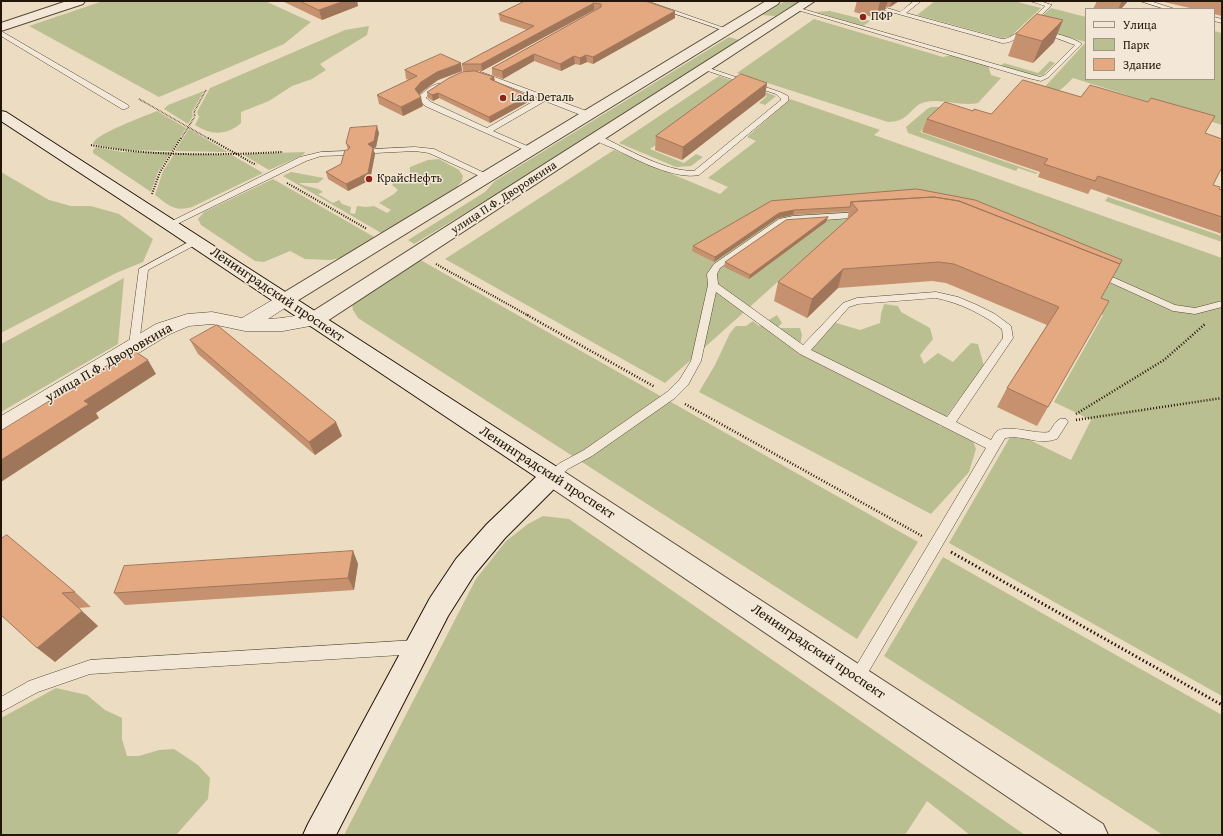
<!DOCTYPE html>
<html>
<head>
<meta charset="utf-8">
<style>
	body { margin:0 }
	#map { position:relative; width:1223px; height:836px; overflow:hidden; background:#ecdcc1; font-family:"Gentium Book Plus",serif }
	canvas { display:block }
	.frame { position:absolute; inset:0; border:2px solid #231608; pointer-events:none }
	.legend { position:absolute; left:1085px; top:8px; width:130px; height:72px; box-sizing:border-box; background:#f3e8d7; border:1px solid #a09484; margin:0; padding:5px 7px; list-style:none; font-size:12px; color:#231608 }
	.legend li { display:flex; align-items:center; gap:8px; height:20px }
	.legend b { width:20px; border:1px solid #a09484 }
</style>
</head>
<body>
<div id="map">
<canvas width="1223" height="836"></canvas>
<div class="frame"></div>
<ul class="legend">
<li><b style="height:5px;background:#f3e8d7"></b>Улица</li>
<li><b style="height:11px;background:#babf91"></b>Парк</li>
<li><b style="height:11px;background:#e5a981"></b>Здание</li>
</ul>
</div>
<script>
const c = document.querySelector('canvas').getContext('2d');
c.lineJoin = 'round';
function paint(path, color) { c.fillStyle = color; c.fill(path, 'evenodd'); }
function trace(path, color, width, dash) { c.strokeStyle = color; c.lineWidth = width; c.lineCap = dash ? 'butt' : 'round'; c.setLineDash(dash || []); c.stroke(path); }
function drawText(font, color, halo, rows, align = 'center') {
  c.font = font + ' "Gentium Book Plus",serif'; c.lineWidth = 3; c.setLineDash([]); c.textBaseline = 'middle'; c.strokeStyle = halo; c.fillStyle = color; for (const [text, x, y, turn = 0] of rows) {
    c.save(); c.translate(x, y); c.rotate((+turn || 0) * Math.PI / 180); c.textAlign = isNaN(turn) ? turn : align; if (halo) c.strokeText(text, 0, 0); c.fillText(text, 0, 0); c.restore();
  }
}
const green = new Path2D(`
	M103,1H265L311,22L284,44L159,97L29,26Z
	M785,1H800L775,16L762,15Z
	M935,1H1014L1041,8L1011,36L1002,38L917,15Z
	M1051,8L1086,17V79H1214V31L1222,33V125L1073,78C1060,91 1060,93 1041,91L1086,42L1030,27Z
	M830,11L870,21L863,26L816,12Z
	M814,19L943,57L952,55L988,65L991,75L1001,78L978,103C960,107 942,98 925,102C910,106 910,122 888,122L737,73Z
	M369,26L367,35L320,64L326,70L312,79L292,86L269,101L241,112V123C228,135 211,136 195,125L199,117L197,112L210,88L345,30Z
	M729,37L739,40L500,192L414,244L408,240L485,192L495,181Z
	M1050,61L1055,63L1043,75L1034,76L1001,66L1004,63L1038,73Z
	M719,76L776,96L765,105L759,103L767,96L738,86L650,149L684,163L696,154L703,157L691,166L676,167L619,143Z
	M204,91L192,112L193,116L188,124L164,109L168,105Z
	M790,99L880,130L874,135L1222,258V696L949,543L1013,432L1071,460L1091,420L1054,402L1103,315L939,249L802,260L665,383L445,259L614,150L720,194L728,187L708,178L756,141L747,137Z
	M931,107H941L940,113L920,132L1038,173L1036,174L1018,168L1016,171L908,133L906,127L927,109Z
	M157,111L186,128L172,151L124,150L93,144C94,134 146,116 157,111Z
	M189,129L228,152L175,151Z
	M96,147L122,152H171L158,172L151,192L93,153V150Z
	M305,152L303,155L269,170L242,154Z
	M175,153L232,155L263,173L192,207C173,212 169,205 155,195L163,171Z
	M439,159L459,170L463,176L462,181L457,187L383,234L283,176L291,172L324,178L318,183H299C306,188 313,185 323,192L318,194L333,203L339,200L342,204L351,207L350,213L355,214L357,206L366,207L374,206L387,213L391,210L379,203L394,194L398,190L392,185L395,181L409,180L410,167L428,160Z
	M1,172L49,200L71,206H91L119,214L153,239L143,262L116,273L1,333Z
	M273,179L376,238L344,257L331,260L305,259L290,251L264,262L255,261L201,225L198,219L204,212Z
	M1108,197L1222,236V242L1105,201Z
	M417,258L918,542L857,639L358,318L353,310L352,304Z
	M124,278L118,344L1,412V344Z
	M884,304L898,306L901,312L930,328L933,339L920,355L924,364L938,353L953,362L971,343L978,344L984,366L939,426L953,428L971,436L976,449L969,472L931,514L699,392L715,365L730,333L736,326H746L753,321L759,326L777,315L782,323L777,328H800L802,335L799,350L833,322L860,330L880,323L881,314Z
	M543,516L569,519L1025,835H970L927,801L905,835H344L476,579L506,541L528,524Z
	M943,557L1222,715V835H1163L884,656Z
	M56,688L87,695L105,710L122,718V739L127,756H139L159,750L174,749L198,765L210,778L208,799L176,835H1V718Z`);
const pathFar3 = new Path2D(`
	M139,99L209,139
	M181,139L195,116L194,112L206,90`);
const pathFar2 = new Path2D(`
	M208,138L256,165
	M91,145C153,157 220,155 283,152
	M287,183L367,229
	M152,194L160,172L181,138
	M436,264L529,316`);
const pathFar1 = new Path2D(`
	M527,315L655,387
	M685,404L922,536
	M1076,414L1164,360L1205,324
	M1076,420L1222,398`);
const path = new Path2D(`
	M951,552L1222,705`);
const service = new Path2D(`
	M638,1H647L730,30L725,31Z
	M914,1H921L906,13L1002,39C1010,39 1014,33 1022,31C1034,27 1072,36 1082,44L1049,77L1041,81L1028,78L794,9L799,8L1040,77L1045,75L1075,45C1060,40 1041,30 1025,34C1016,36 1014,43 1002,43L884,10L887,8L900,12Z
	M1030,1H1040L1052,5L1029,27L1026,25L1045,6Z
	M1140,1H1150L1175,9H1165Z
	M1214,17L1222,19V23L1214,21Z
	M1,31L128,105L129,107L125,109H122L1,36Z
	M702,67H706L780,92L788,96V101L699,175C675,180 637,160 615,149C608,146 599,143 593,138L594,136H600C628,149 663,171 694,171L781,100V99L776,94L702,69Z
	M481,72L592,113L593,115L592,117H586L545,101L493,131L534,149L535,151L531,153L425,106L418,98C424,91 434,82 443,84V86L429,93L426,98L431,102L487,128L539,98L479,75L478,74Z
	M415,147L434,149L493,177L489,179H486L429,153L415,151L375,153L371,151L375,149Z
	M347,151L351,153L350,155L321,156L306,161L173,226H167L166,224L300,157L321,152Z
	M861,212L864,213L865,215L864,217L785,223L720,268L717,274L718,284L803,345L843,303L857,298L936,292L958,297L977,305L995,314L1011,326L1013,338L956,422L991,440C993,437 994,434 996,432C1006,423 1036,435 1049,432C1054,426 1057,416 1066,419L1068,422L1057,439C1036,446 1024,434 1005,438L862,683L857,685L852,683L850,678L852,673L986,448L800,354L716,292L701,361L688,385L675,398L592,456L568,469L556,479L552,481L548,479L546,476L548,473L560,463L584,450L667,392L680,379L691,361L708,285L707,274L714,264L779,219L793,216ZM936,298C960,303 983,314 1002,329L1003,338L947,417L811,350L849,307L858,304Z
	M196,238L200,241L199,243L148,270L139,345L138,347H130L129,345L139,269Z
	M1099,271L1175,305L1195,308L1222,301V307L1195,314L1173,311L1096,276L1094,274Z
	M417,640L422,642L424,647L422,652L417,654L90,674L38,692L1,712V697L29,681L90,660Z`);
const minor = new Path2D(`
	M285,294L291,296L294,300L291,304L268,319C284,319 307,312 321,316L323,320L321,324L283,331H245L212,324L189,326L170,334L8,432L1,434V416L156,324L187,314L212,312L242,318L279,296Z`);
const tertiary = new Path2D(`
	M67,1H85L83,4L1,31V23Z
	M766,1H780L778,4L292,304L285,306L278,304L275,300L278,296Z
	M801,1H815L321,325L314,327L307,325L304,320L307,315Z
	M552,467L560,469L1103,824L1108,835H1064L544,483L540,476L544,469Z`);
const secondary = new Path2D(`
	M1,111L6,112L560,469L564,476L560,483L505,538L474,575L448,616L336,835H303L308,824L430,598L456,559L487,524L536,477L164,228L1,121Z`);
const wall = new Path2D(`
	M282,1H357L358,6L322,20Z
	M525,1H645L675,18L593,64L587,62L580,65L575,64L561,71L534,61L503,79L492,75V68L595,10H594L482,71H477L494,77L495,81L528,96V102L490,123L439,98L433,101L428,98L427,92L471,71H463L462,64L527,30L500,21L499,14Z
	M857,1H899L890,7H886L884,12L876,18L854,12Z
	M1097,1H1128L1121,9H1093Z
	M1160,1H1222V16L1214,14V9H1194Z
	M1016,34L1054,42L1033,63L1008,56Z
	M405,70L462,71L438,80L423,91L419,95L423,106L403,116L379,104L377,95L409,80L406,79Z
	M767,83L765,96L682,160L655,150L656,136Z
	M973,111L991,114L1205,133L1213,185L1219,189L1222,190V234L1091,189L1088,194L1038,177L1040,172L922,132L927,119Z
	M379,133L376,147L373,149L375,154L370,180L348,191L328,179L326,172L341,164L348,150L346,143Z
	M917,189L1101,298L1048,407L1037,426L997,407L1007,388L1047,325L946,283L932,281L838,288L807,318L774,301L778,282L847,220L849,211L793,215L778,218L714,262L692,251L693,246L771,201Z
	M828,217L826,222L749,279L724,267L725,262Z
	M190,340L342,436L315,455L198,354Z
	M1,539L75,592L91,607L78,608L98,626L55,662Z
	M353,551L358,564L354,590L125,605L114,593Z`);
const shadedWall = new Path2D(`
	M344,1H357L358,6L322,20L319,10Z
	M880,1H888L884,12L876,18Z
	M892,1H899L890,7Z
	M1122,1H1128L1121,9H1118Z
	M594,3V10L482,71L481,64Z
	M675,11V18L593,64V57Z
	M1063,20L1054,42L1033,63L1042,41Z
	M534,54V61L503,79L502,71Z
	M586,55L587,62L580,65V58Z
	M574,56L575,64L561,71L560,64Z
	M461,63L462,71L438,80L423,91L416,98L415,89L421,82L437,72Z
	M494,77L495,83L490,79Z
	M767,83L765,96L682,160L683,147Z
	M438,93L439,98L433,101L432,95Z
	M528,96V102L490,123L489,117Z
	M421,97L423,106L403,116L401,107Z
	M377,126L379,133L376,147L373,149L375,154L370,180L348,191L346,184Z
	M794,210L793,215L778,218L714,262L715,257L779,213Z
	M828,217L826,222L749,279L750,275Z
	M843,269L838,288L807,318L812,299Z
	M148,360L156,374L96,413L99,418L1,482V460L84,401Z
	M336,422L342,436L315,455L309,442Z
	M353,551L358,564L354,590L348,578Z
	M82,611L98,626L55,662L37,648Z`);
const building = new Path2D(`
	M300,1H344L319,10Z
	M525,1H645L675,11L593,57L586,55L580,58L574,56L560,64L534,54L502,71L492,68L601,7V4L594,3L481,64H462L534,26L499,14Z
	M1037,14L1063,20L1042,41L1016,34Z
	M441,54L461,63L437,72L421,82L415,89L421,97L401,107L377,95L417,76L405,70Z
	M475,71L494,77L490,79L528,96L489,117L438,93L432,95L427,92L449,78L462,72Z
	M741,74L767,83L683,147L656,136Z
	M1023,80L1081,97L1090,85L1148,102L1151,98L1215,116L1205,133L1222,139V167L1213,185L1220,187L1219,189L1222,190V217L1098,176L1095,181L1044,164L1048,159L927,119L945,102L973,111L974,109L991,114Z
	M377,126L374,141L368,144L373,148L368,173L346,184L326,172L341,164L345,150H348L350,147L346,143L350,128Z
	M917,189L975,200L1122,260L1120,264L959,201L934,197L851,202L850,207L794,210L779,213L715,257L693,246L771,201Z
	M934,197L959,201L1120,264L1101,298L1109,301L1048,407L1007,388L1059,307L954,264L939,262L843,269L812,299L778,282L858,210L851,202Z
	M828,217L750,275L725,262L786,220Z
	M217,325L336,422L309,442L190,340Z
	M133,350L148,360L84,401L89,404L1,460V431Z
	M7,535L75,592L62,593L82,611L37,648L1,615V539Z
	M353,551L348,578L114,593L124,566Z`);
const markers = [
	[863,17,4,"#8f2418"],
	[503,98,4,"#8f2418"],
	[369,179,4,"#8f2418"]
];
const farPoinames = [
	["ПФР",871,17],
	["Lada Dеталь",511,98],
	["КрайсНефть",377,179]
];
const farStreetnames = [
	["улица П.Ф. Дворовкина",504,198,-33]
];
const streetNames = [
	["Ленинградский проспект",277,295,34],
	["улица П.Ф. Дворовкина",109,363,-30],
	["Ленинградский проспект",547,473,33],
	["Ленинградский проспект",818,652,34]
];
paint(green, '#babf91');
trace(service, '#554836', 1);
trace(minor, '#554836', 1);
trace(tertiary, '#554836', 2);
trace(secondary, '#231608', 2);
trace(pathFar3, '#231608', 1.5, [0.5, 1]);
trace(pathFar2, '#231608', 2, [1, 1.5]);
trace(pathFar1, '#231608', 2.5, [1, 2]);
trace(path, '#231608', 3, [1.5, 2.5]);
paint(service, '#f3e8d7');
paint(minor, '#f3e8d7');
paint(tertiary, '#f3e8d7');
paint(secondary, '#f3e8d7');
paint(wall, '#c5916f');
paint(shadedWall, '#a0765a');
paint(building, '#e5a981');
trace(building, '#a0765a', 1);
for (const [x, y, r, color] of markers) { const dot = new Path2D(); dot.arc(x, y, r, 0, 2 * Math.PI); c.fillStyle = color; c.fill(dot); trace(dot, '#f3e8d7', 1.5); }
drawText('12px', '#231608', '#f3e8d7', farPoinames, 'left');
drawText('12px', '#231608', '#f3e8d7', farStreetnames);
drawText('14px', '#231608', '#f3e8d7', streetNames);
</script>
</body>
</html>
